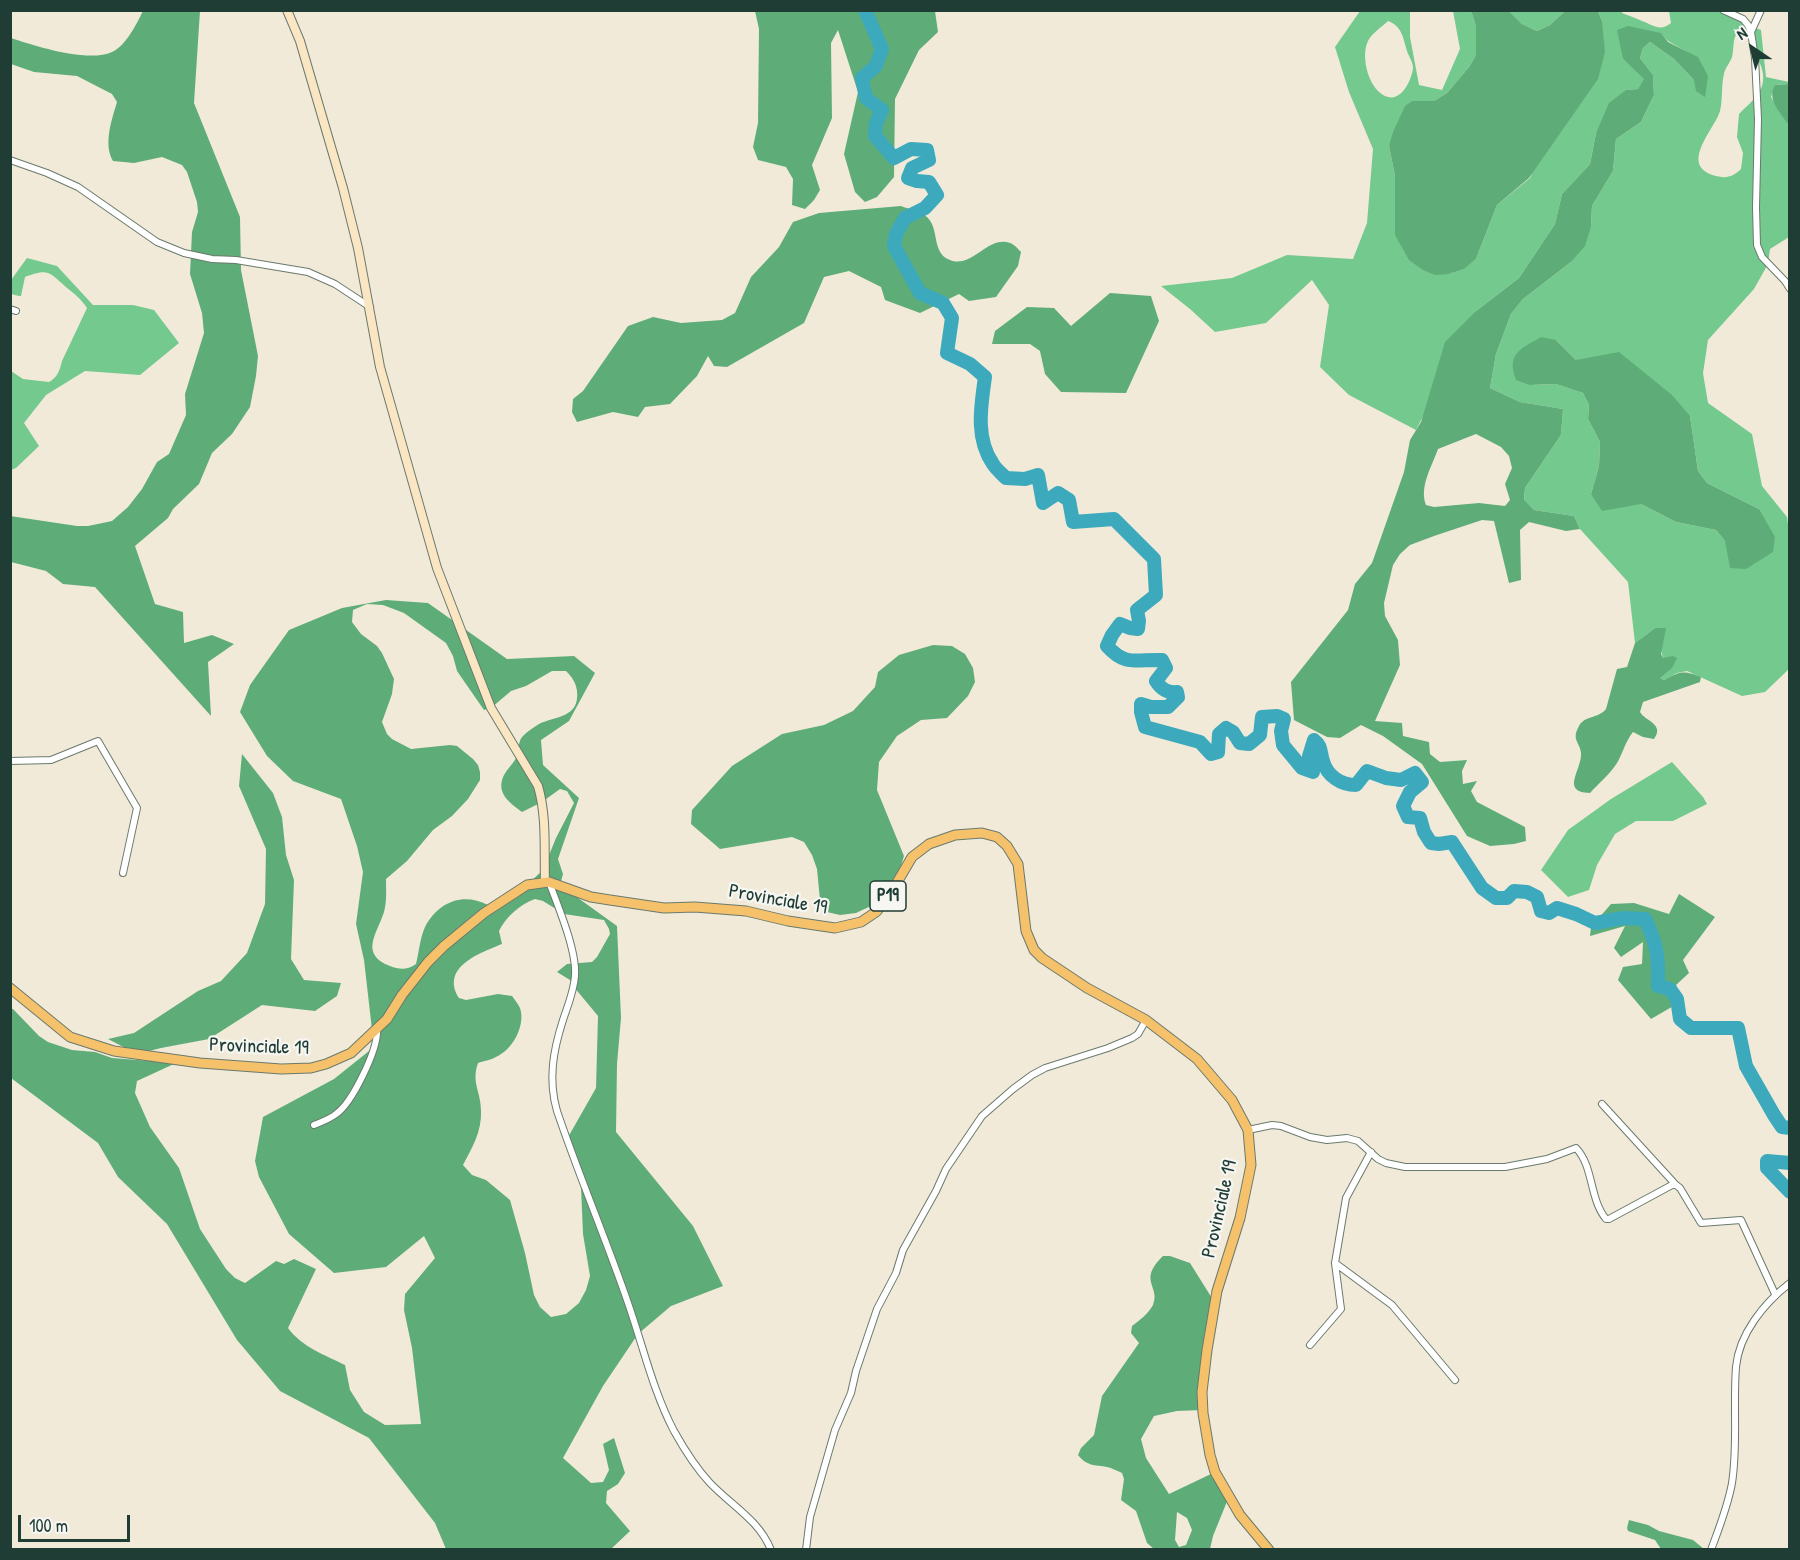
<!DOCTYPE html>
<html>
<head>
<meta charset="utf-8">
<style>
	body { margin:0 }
	#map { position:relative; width:1800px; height:1560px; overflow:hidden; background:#f2ead8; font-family:"Patrick Hand",sans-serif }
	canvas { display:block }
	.frame { position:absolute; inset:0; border:12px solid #1f3d34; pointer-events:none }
	.north { position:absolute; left:1722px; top:18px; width:60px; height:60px; -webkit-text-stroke:4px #f6f6f2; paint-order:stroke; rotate:325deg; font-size:16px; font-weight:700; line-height:24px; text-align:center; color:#1f3d34 }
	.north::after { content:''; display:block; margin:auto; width:21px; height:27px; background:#1f3d34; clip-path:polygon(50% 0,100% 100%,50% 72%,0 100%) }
	.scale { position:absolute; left:18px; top:1515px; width:112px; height:27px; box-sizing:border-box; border:3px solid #1f3d34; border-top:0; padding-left:8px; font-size:18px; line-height:21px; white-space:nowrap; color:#1f3d34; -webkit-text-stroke:4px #f6f6f2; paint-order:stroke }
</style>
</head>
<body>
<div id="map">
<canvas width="1800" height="1560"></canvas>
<div class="frame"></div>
<div class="north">N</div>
<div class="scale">100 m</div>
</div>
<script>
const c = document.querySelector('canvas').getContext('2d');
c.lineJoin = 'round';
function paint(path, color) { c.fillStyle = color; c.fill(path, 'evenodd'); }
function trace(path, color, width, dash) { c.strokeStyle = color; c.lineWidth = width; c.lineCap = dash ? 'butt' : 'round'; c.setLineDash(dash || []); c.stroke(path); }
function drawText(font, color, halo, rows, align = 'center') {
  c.font = font + ' "Patrick Hand",sans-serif'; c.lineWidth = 4.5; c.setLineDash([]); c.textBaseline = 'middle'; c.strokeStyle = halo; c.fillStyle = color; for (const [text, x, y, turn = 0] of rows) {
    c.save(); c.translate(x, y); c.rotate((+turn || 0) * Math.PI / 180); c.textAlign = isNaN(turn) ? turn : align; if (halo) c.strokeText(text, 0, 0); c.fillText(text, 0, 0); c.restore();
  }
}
const green = new Path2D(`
	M1360,11H1410V37L1419,85L1442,90L1460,49L1453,11H1471L1476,26V55L1469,67L1447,93L1434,101H1412L1389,146L1395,176V235L1449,274L1463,269L1476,259L1497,205L1530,178L1602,21L1598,11H1622V13C1629,16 1636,18 1642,21C1653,25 1660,32 1671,23L1669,11H1715L1729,14L1745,24L1761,30L1766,77L1789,82V84L1775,85L1771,97L1789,126V237L1770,249L1768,264L1754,289L1708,340L1703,373L1708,403L1752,434L1762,486L1787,517L1790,540L1789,669L1765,692L1742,696L1687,671L1677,673L1664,680L1660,678L1663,658L1655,628L1635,643L1628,582L1580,529L1574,516L1534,510L1524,501L1525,488L1561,435L1563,409L1520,402L1490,388L1496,354L1511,314L1523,299L1571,262L1591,227L1592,206L1613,171L1616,139L1641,122L1654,95L1653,75L1640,58L1643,48L1650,42L1674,59L1694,80L1698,58L1668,41L1661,34L1623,59L1645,79L1638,89L1626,90L1596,133L1590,164L1562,194L1555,224L1519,278L1476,311L1416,430L1349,395L1320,367L1329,305L1312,280L1266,323L1215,332L1190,309L1161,286L1232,278L1287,255L1353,259L1367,223L1373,149L1349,92L1335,47ZM1388,21C1402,26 1403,38 1407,51C1409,57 1413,62 1413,68C1412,79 1402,101 1388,97C1369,92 1360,57 1368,41C1372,33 1382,27 1388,21ZM1742,28C1751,34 1750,44 1754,53C1756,57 1759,61 1761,66C1769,89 1754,99 1739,114L1737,137L1743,153L1741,169C1734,176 1727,179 1716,176C1677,166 1715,129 1720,111C1723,99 1721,86 1724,74C1725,68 1730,63 1732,57C1735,46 1731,36 1742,28ZM1556,340L1576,360L1690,416L1698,471L1707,483L1759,509L1725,541L1716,530L1676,522L1641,504L1591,494L1599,466L1600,442L1588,419L1589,405L1583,393L1556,384L1530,385Z
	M1509,11H1565L1550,25L1537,31L1522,24Z
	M27,258L57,266L93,305H133L154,310L179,343L140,375L85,371L46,395L24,423L39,446L16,468L11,470V371L23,379L49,382C57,378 60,370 62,361L87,308C81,299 75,294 67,288C49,272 49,268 25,277L21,296H19L11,294V280Z
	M1672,762L1703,797L1707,804L1673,821H1636L1615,834L1597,865L1589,890L1568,897L1541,870L1568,830L1611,799Z`);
const forest = new Path2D(`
	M143,11H200L194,103L240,217L241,270L258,356L256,376L250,407L232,434L212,453L199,484L173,509L168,518L135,546L155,604L183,612L184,643L212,635L234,644L208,662L211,716L95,587L63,584L46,571L11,562L10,516L77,526H88L112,521L128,507L142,489L157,462L169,454L186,415L185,394L204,333L202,313L190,274L192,232L198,212L197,202L187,172L182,165L162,157L134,163L113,161C103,144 112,119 117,102L112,94L77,76L34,72L11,64V38C35,46 88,63 112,52C126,46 137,23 143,11Z
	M755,11H935L938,32L919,50L895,99L894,177L877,197L865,202L855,192L844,154L858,92L838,30L831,43L832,118L812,165L820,190L814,200L805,209L792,205L793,179L786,167L758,160L753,147L758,123L759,29Z
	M1471,11H1509L1522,24L1537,31L1550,25L1565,11H1598L1602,21L1605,52L1598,79L1529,178L1497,205L1476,259L1464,269L1449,274L1435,275L1423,270L1409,260L1395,235V176L1389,146L1393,132L1405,106L1412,101H1434L1447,93L1469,67L1476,55V26Z
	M1628,26L1661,33L1668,42L1698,57L1708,76L1705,97L1696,91L1694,80L1674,59L1650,42L1643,48L1640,58L1653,75L1654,95L1641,122L1616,139L1613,171L1592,206L1591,227L1585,246L1571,262L1523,299L1511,314L1496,354L1490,388L1520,402L1563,409L1561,435L1525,488L1524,500L1534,510L1574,516L1580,529L1566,531L1529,522L1520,530L1521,580L1509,583L1494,521L1482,520L1434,536L1410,545L1400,554L1393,565L1384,603L1385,616L1398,640L1400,665L1375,721L1402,723L1403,736L1429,742L1430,754L1440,762L1467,760L1462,771L1463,784L1477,781L1471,791L1477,802L1525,827L1526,841L1514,844L1490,846L1467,836L1422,764L1383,736L1361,725L1340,738L1327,737L1294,720L1291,682L1348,610L1355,584L1372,563L1404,472L1410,440L1421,422L1445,342L1476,311L1519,278L1555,224L1562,194L1590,164L1596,133L1609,103L1626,90L1638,89L1644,79L1623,59L1617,30ZM1476,434L1501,447L1509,456L1512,468L1505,484L1510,500L1505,506L1479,503L1434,507L1426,505C1419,487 1432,466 1438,449Z
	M1789,84H1790L1789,126C1781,113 1766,99 1775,85Z
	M901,206C909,209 921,212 927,217C940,229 931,253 950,260C972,269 988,235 1010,243C1014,244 1018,249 1021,252L1018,266L996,297L969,301L959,294L920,313L885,300L881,287L849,271L824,277L804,323L727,367L714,366L708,356L697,376L670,404L645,407L638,417L613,412L577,422L572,412L573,399L583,391L628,326L653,317L681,323L722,320L735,313L751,277L779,247L793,222L819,213Z
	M1110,293L1151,296L1159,321L1126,393L1061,392L1045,374L1040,351L1030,344H992L995,331L1027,307L1054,308L1071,326Z
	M1541,337L1556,340L1576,360L1619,352L1672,395L1690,416L1698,471L1707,483L1759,509L1775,537L1773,552L1746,569L1730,568L1725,541L1716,530L1676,522L1641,504L1602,511L1591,494L1599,466L1600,442L1588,419L1589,405L1583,393L1556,384L1530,385L1516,380C1506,353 1521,349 1541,337Z
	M386,600L428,603L507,659L574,656L595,673L569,721L541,740L543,765L579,798L558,859L563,874L560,885L617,926L621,1018L617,1064L616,1132L693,1226L723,1286L671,1306L638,1334L603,1386L563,1458L591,1483L603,1482L609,1470L603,1444L614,1438L625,1473L618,1484L607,1491L606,1503L630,1531L611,1549H446L435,1523L369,1438L280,1391L237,1340L167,1224L118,1177L98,1143L11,1078L10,1009H13L39,1036L48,1042L72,1050L95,1052L112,1058L176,1063L137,1081L135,1093L150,1127L179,1168L200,1229L226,1269L235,1278L245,1283L276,1261L284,1264L294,1259L316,1269L288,1328C302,1347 325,1355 345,1365L350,1390L364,1412L385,1425L421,1424L412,1348L404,1310L405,1294L435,1258L424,1236L386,1267L334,1273L289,1234L259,1177L255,1161L263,1117L334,1079L374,1047L364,960L356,924L363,872L357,846L341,799L293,781L267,756L240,712L250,685L289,630L342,608ZM367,604L383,605L404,613L446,643L453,656L457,671L484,710L491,708L511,691L526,686L552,671H566C572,677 576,683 577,691C580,718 555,716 539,724C534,727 528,731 524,735C517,741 520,748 517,756C514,763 508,768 504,775C495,793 510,803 522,812L542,802L560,789L567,791L574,803L556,838L543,870L513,898L488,905C463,892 438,902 425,927C420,938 419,952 416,964C407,970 400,970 390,966C359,954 377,934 384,912C387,902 386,889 386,879L407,861L433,830L452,816L468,799L480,780V772L478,765L473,759L457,746L450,745L411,749L392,739L387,734L382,722L392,694L394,679L382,653L377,646L361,634L352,622L353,610ZM535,899L543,901L564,914L604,920L609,929L610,934L597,957L592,962L567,964L557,972L570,980L574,987L598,1016L596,1088L567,1139L581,1187L583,1234L590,1276L586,1290L579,1303L566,1314L551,1317L540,1307L534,1295L525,1253L510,1200L486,1180L472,1175L463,1165C472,1148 482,1131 481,1111C481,1091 471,1083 478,1063C483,1061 491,1060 496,1057C512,1050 526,1026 520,1008C518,1004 515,1000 512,996L498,994L466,1000L459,998C440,967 480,953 502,944L499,931C506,917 520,904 535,899Z
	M1655,628H1666L1661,654L1663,658L1673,656L1677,658L1672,668L1660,678L1664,680C1680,671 1684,670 1701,677L1700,682L1643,702L1640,712C1645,721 1665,724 1654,739L1643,737L1633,732C1625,742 1623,753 1617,763C1610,774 1599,783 1590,793C1560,792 1582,770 1581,753C1580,742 1571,740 1579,726C1585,715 1598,719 1606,709L1617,669L1627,667L1635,643Z
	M933,645L952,646L965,654L973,668L975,682L968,696L947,718L921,720L897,736L879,762L877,790L904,856L896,882L888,898L856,913L840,915L827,912L820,900L817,869L812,855L804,842L792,837L720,849L691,824L692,810L732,766L782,734L824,725L853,711L875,687L878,672L899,655Z
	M242,754L273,793L282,817L286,855L294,880L291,959L304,980L341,983L337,996L315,1011L262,1005L209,1039L161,1048L137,1054L108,1039L134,1033L198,991L221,981L247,953L265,904L266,849L239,786Z
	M1679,894L1715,917L1683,960L1689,973L1676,985L1682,1001L1651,1019L1618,980L1623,967L1642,964L1643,942L1621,957L1614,948L1625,926L1590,936L1591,927L1611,904L1634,903L1669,914Z
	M1163,1256H1170L1190,1263L1215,1303L1202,1410L1177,1411L1154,1416L1141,1439L1146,1458L1169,1494L1213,1473L1228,1499L1213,1536L1210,1549H1154L1147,1543L1136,1511L1121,1500L1124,1479L1122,1473C1117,1471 1112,1468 1107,1467C1095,1465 1086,1466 1078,1455L1081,1448L1094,1435L1102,1396L1139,1343L1131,1333L1132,1326C1140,1320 1148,1314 1153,1305C1161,1286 1137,1281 1163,1256ZM1177,1512L1187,1518L1192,1530L1186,1545L1179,1547L1175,1540Z
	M1629,1520L1648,1525L1659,1531L1693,1540L1704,1549H1661L1655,1540L1628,1531L1627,1528Z`);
const river = new Path2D(`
	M865,10L882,49L876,66L862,78L866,98L882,110L876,123L875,136L894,158L911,149L927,150L929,160L912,168L908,178L917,181L929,182L937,195L925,208L905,218L896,234L894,246L920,293L943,303L952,318L947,353L970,364L985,377C981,406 975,438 993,464C996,469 1001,473 1006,478L1025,479L1038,475L1043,503L1058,493L1069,500L1073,522L1114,519L1154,559L1156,595L1137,610L1139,621L1138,629L1130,628L1120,624L1112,635L1107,646C1126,667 1136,659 1162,660L1166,668L1156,681C1161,689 1167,693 1177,692L1178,697L1168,707H1151L1141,704V712L1145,727L1200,742L1211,754L1218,752L1219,734L1226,728L1233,732L1240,743L1249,744L1260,735L1262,717L1277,716L1284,719L1281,731L1283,745L1302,768L1313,772L1309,756L1314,740C1322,746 1320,752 1323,761C1327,776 1341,785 1356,785L1367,771L1386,778L1401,780L1415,773L1422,782L1410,792L1403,806L1408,817L1420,818L1424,832L1431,843L1439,844L1452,842L1482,888L1496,898H1507L1514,891L1527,892L1537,897L1541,911L1549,913L1557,908L1576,914L1595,923L1623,918L1645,919C1657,943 1659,958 1658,986L1670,989L1677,999L1680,1019L1691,1028H1738L1746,1066L1774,1115L1782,1127L1790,1128
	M1790,1163L1767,1161V1168L1790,1192`);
const street = new Path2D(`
	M1723,10L1743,19L1748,25L1751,32L1755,58L1758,119L1756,207L1757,245L1762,257L1785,281L1790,289
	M1751,32L1761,10
	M10,160L47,173L78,187L157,242L184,253L212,259L236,260L308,272L335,284L370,307
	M10,309L16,311
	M10,761L51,760L98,741L137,808L123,873
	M549,882C558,906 577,951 575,976C574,991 568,1005 563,1020C553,1051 548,1080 557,1111C579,1176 606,1239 628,1303C643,1346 653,1391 674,1431C684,1449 696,1468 710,1483C732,1506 759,1520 771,1550
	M1602,1104L1676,1185
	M314,1125C321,1122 330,1119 336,1114C352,1103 378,1050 377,1030
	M1248,1130L1272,1125L1281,1126L1310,1137L1327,1140L1347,1138L1358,1141L1378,1159L1386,1163L1405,1167H1505L1547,1159L1576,1148C1594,1167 1589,1198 1606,1219H1609L1672,1185H1676L1680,1188L1701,1223L1741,1220L1775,1294
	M1335,1263L1392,1305L1455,1380
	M1310,1345L1341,1309L1335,1263L1346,1198L1371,1152
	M806,1550L810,1517L835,1430L851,1393L856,1371L877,1309L896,1273L903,1250L936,1191L946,1169L982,1116L1013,1089L1032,1075L1045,1068L1108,1048L1132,1038L1138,1034L1146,1020
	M1711,1550C1719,1528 1728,1506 1732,1483C1738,1445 1733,1406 1736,1367C1739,1334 1764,1303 1790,1283`);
const secondary = new Path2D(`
	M287,10L300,41L343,188L358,248L380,367L437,568L491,708L538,786C547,817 544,850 545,882`);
const primary = new Path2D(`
	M10,988L70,1037L114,1051L200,1063L281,1069L311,1068L326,1064L351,1053L387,1019L402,995L428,962L444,946L484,913L527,885L549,882L591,897L610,900L664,908L695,907L746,911L788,921L835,928L861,922L876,912L888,898L912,857L929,844L955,835L982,833L997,837L1007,846L1018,864L1026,931L1034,950L1042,958L1087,988L1146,1020L1197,1059L1232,1100L1248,1130L1251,1165L1240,1218L1217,1291L1207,1350L1202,1392L1203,1413L1210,1455L1215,1472L1240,1515L1269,1550`);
const shields = [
	[888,896,36]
];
const shieldNames = [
	["P19",888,896]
];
const streetNames = [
	["Provinciale 19",778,900,10],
	["Provinciale 19",259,1047,2],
	["Provinciale 19",1220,1209,-77]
];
paint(green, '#73c98e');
paint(forest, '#5ead79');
trace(river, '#3ca9bc', 14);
trace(street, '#697a6d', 8);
trace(secondary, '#697a6d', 10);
trace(primary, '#697a6d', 11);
trace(street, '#fff', 6);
trace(secondary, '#fbe6c4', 8);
trace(primary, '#f5c16b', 9);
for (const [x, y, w] of shields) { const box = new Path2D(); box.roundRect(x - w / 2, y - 15, w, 30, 4.5); c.fillStyle = '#f6f6f2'; c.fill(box); trace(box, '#1f3d34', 1.5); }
drawText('bold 18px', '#1f3d34', null, shieldNames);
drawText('20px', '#1f3d34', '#f6f6f2', streetNames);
</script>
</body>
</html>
